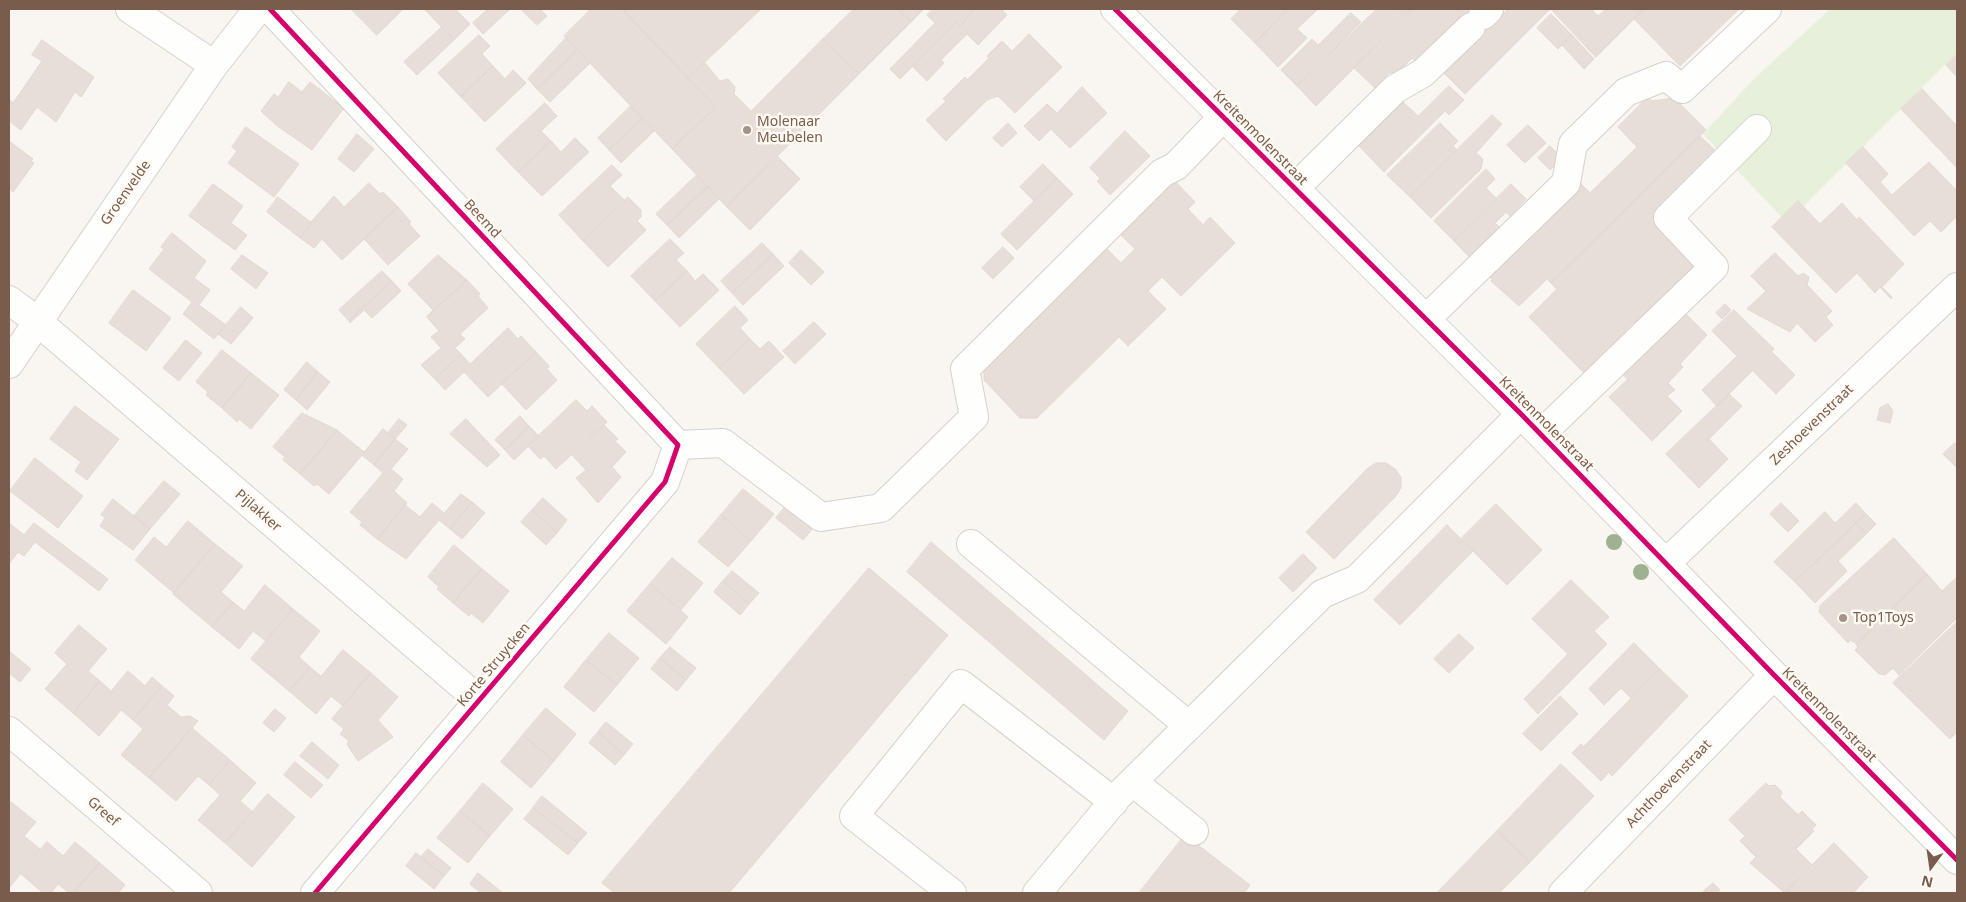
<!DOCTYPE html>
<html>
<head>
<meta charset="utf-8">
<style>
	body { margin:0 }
	#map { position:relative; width:1966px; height:902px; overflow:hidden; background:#f9f5f0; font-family:"Noto Sans",sans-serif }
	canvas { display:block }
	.frame { position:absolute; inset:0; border:10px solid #7a5c4d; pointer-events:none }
	.north { position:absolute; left:1906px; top:842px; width:50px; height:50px; -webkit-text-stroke:4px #fffaf3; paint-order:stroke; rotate:194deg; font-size:14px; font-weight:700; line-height:20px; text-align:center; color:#7a5c4d }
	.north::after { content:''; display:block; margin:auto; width:18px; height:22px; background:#7a5c4d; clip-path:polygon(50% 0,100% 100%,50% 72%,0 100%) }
</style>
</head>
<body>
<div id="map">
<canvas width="1966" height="902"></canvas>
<div class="frame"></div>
<div class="north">N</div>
</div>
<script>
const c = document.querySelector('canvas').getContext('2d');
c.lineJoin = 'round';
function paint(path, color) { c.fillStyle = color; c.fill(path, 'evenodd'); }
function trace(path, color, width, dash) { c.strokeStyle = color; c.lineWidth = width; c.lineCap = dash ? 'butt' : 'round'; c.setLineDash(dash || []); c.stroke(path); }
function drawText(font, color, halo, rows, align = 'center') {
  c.font = font + ' "Noto Sans",sans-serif'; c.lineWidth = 5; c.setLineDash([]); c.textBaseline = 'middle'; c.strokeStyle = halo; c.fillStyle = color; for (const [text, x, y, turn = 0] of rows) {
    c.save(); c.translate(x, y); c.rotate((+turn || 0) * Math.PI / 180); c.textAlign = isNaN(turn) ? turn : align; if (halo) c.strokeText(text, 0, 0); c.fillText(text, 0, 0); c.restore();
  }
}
const green = new Path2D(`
	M1830,9H1957V53L1787,223L1703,134L1754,79Z`);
const building = new Path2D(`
	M351,9H403L377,35Z
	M455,9L470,24L454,40L425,10Z
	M488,9H510L483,34L473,23Z
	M521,9H540L547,16L537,25Z
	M591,9H622L716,107L672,149L566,38L564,36Z
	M622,9H761L688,78Z
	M854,9H898L911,22L859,74L823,39Z
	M898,9H924L911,22Z
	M933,9H971L973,11L960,26L956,22L900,79L890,69L935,23L927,15Z
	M971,9H1001L1007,15L978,45L967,34L941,60L944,63L927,81L912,66L956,22L960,26L973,11Z
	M1241,9H1288L1255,43L1231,19Z
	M1288,9H1318L1297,29L1307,38L1278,67L1255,43Z
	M1377,9L1412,10L1316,106L1297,86Z
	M1414,9H1475L1492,25L1508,9H1550L1465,94L1444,73L1481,36L1461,16L1415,61L1412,58L1397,73H1389L1375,88L1354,68Z
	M1551,9H1591L1598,16L1606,9H1644L1596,57Z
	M1644,9H1739L1680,66L1634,19Z
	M1351,13L1361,22L1297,86L1281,70L1312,39L1318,45Z
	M1551,14L1572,35L1558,49L1537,28Z
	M442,27L454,40L417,75L404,62Z
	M1029,34L1062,67L1015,113L998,96L987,100L946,141L926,120L946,101L943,99L965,77L967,80L989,58L987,56L1002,41L1012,51Z
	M479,35L490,46L482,54L493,66L461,97L438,73Z
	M1572,35L1594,59L1584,69L1562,45Z
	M566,38L577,50L537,89L528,79Z
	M823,39L859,74L727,207L672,149L716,107L688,78L704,62L720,81L728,79L735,87L734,94L751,111Z
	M42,40L94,77L81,97L75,92L56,122L37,107L21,130L9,121V99L13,103L42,61L32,55Z
	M577,50L590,63L550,102L537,89Z
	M1957,54V77L1946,65Z
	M493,66L505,79L513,70L526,83L485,122L461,97Z
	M289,82L302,92L310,82L344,108L312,150L276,125L261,111L274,94L278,97Z
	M1449,86L1464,100L1449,115L1445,111L1384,172L1359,146L1403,102L1418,116Z
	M1082,87L1107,113L1070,148L1051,129L1039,141L1024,126L1047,104L1057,113Z
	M1922,89L1957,126V168L1901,109Z
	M1648,97L1652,101L1674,98L1706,130L1551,283L1547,279L1519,306L1491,281L1493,280L1486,274L1579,182L1590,193L1637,147L1618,127Z
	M545,103L557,116L541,131L551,141L518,172L496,149Z
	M631,106L643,118L609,150L598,138Z
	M1492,115L1502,124L1476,153L1483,159L1481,169L1431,218L1410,197Z
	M643,118L654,131L621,163L609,150Z
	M1008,123L1017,133L1002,147L993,138Z
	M1440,123L1458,141L1453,146L1457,150L1410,197L1387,175Z
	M1528,125L1546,143L1525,163L1507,145Z
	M246,127L299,164L274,197L228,163L237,151L232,147Z
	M1125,131L1150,156L1110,195L1097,181L1100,178L1090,168Z
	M357,134L374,149L354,172L338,159Z
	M1700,136L1721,156L1660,218L1703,261L1637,325L1634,322L1612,345L1615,348L1586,375L1529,317L1557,289L1551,283Z
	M575,138L589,152L542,196L518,172L551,141L561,152Z
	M9,141L33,159L31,161L34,163L13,192L9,189Z
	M1550,146L1562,158L1550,170L1538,158Z
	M1863,147L1888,174L1880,182L1892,195L1929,162L1957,191V216L1941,232L1930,221L1914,236L1846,163Z
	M777,156L800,179L750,230L727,207Z
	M1043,164L1057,178L1034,201L1020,187Z
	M612,165L622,175L610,186L625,201L583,241L559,215Z
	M1486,169L1495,179L1486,188L1497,199L1454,241L1434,221Z
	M697,175L708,187L667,225L656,214Z
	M1170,176L1195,202L1188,209L1203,225L1210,217L1235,243L1181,296L1162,277L1148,291L1166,309L1128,346L1119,337L1037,418H1020L984,380V364L1103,245L1121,263L1135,249L1116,230Z
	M1057,178L1073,194L1017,250L1001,234Z
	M369,183L380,194L383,192L398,207L342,260L322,239L314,248L300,238L312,223L311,222L334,196L344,207Z
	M213,184L243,206L231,223L247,235L235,250L189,216Z
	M1511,184L1526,199L1510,216L1506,212L1495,223L1503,231L1473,261L1454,241Z
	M708,187L719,199L679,238L667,225Z
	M278,197L312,223L300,238L267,212Z
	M628,197L641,210V217L637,221L646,230L608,267L583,241Z
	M1798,201L1820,224L1842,203L1857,220L1859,217L1902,262L1904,264L1882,287L1892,297L1891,299L1880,287L1875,293L1857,273L1836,293L1772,227Z
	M398,207L411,222L409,224L420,236L388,265L364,239Z
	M172,233L206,261L194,278L210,290L199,305L226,325L214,339L183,314L192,302L149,269L164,249L161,247Z
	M670,239L684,253L676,260L687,271L655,301L631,276Z
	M762,243L773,254L732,293L721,281Z
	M1003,247L1014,258L993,279L982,268Z
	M801,250L824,272L811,285L789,263Z
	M1775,253L1798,276L1803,273L1809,277L1807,285L1832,311L1826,317L1833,325L1815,342L1797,323L1790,332L1747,309L1766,291L1751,276Z
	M773,254L784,266L743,305L732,293Z
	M242,255L268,273L256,289L231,269Z
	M438,255L467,280L427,317L433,310L408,284Z
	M382,271L392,281L349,321L339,310Z
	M687,271L695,281L703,274L719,290L680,327L655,301Z
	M467,280L480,294L478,296L488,308L460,334L465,339L455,348L461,354L435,379L421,365L441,348L431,337L439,331L427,317Z
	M392,281L401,291L372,318L364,310L350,323L349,321Z
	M133,290L171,318L146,351L109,323Z
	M1725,304L1731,310L1722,319L1716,313Z
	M735,306L748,320L740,328L750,339L719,368L696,344Z
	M241,307L253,318L231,344L218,334Z
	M1734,310L1774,349L1717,406L1702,390L1737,356L1712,331Z
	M1685,313L1707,335L1680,364L1683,367L1668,383L1675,390L1667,396L1682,411L1652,441L1609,397L1628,379L1620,372L1631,361L1634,364Z
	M814,322L826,334L795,364L783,351Z
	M508,328L518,339L521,336L536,352L488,397L464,372L445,390L435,379L461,354L470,364Z
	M750,339L760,349L769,341L784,357L744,394L719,368Z
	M186,340L202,353L179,381L163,368Z
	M222,350L251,373L222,408L206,395L208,392L196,382Z
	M536,352L549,366L547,369L557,380L526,410L502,384Z
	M1772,352L1795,375L1776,394L1753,371Z
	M307,362L318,372L296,400L284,390Z
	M318,372L330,382L307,410L296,400Z
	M251,373L279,395L251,429L239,419L237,422L222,408Z
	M1729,394L1742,406L1709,439L1728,459L1699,488L1666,454Z
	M576,400L587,411L592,406L607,422L556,469L544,456L540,459L528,446Z
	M1888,404L1893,411L1890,423L1877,420L1880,408Z
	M75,406L119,439L87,480L75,471L81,462L50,439Z
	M302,413L337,430L300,474L283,460L285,457L273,447Z
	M520,416L529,426L505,450L495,440Z
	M399,419L407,425L395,439L388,433Z
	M466,419L500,455L487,467L450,434Z
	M604,425L618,439L615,441L626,452L612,467L621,477L598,503L576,478L586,470L572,455Z
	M529,426L539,436L514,460L505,450Z
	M383,429L395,439L374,465L362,455L329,494L317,484L314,486L300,474L337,430L364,452Z
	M395,439L408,449L391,469L403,479L394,491L407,503L377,539L360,525L362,522L350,512L383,473L374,465Z
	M1955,443L1957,446V468L1943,454Z
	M35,458L83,496L58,528L10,491Z
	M1376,463H1386L1395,469L1401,477V488L1395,497L1334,559L1306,532L1367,469Z
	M164,481L180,494L150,529L134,516Z
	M743,489L774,514L751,541L721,515Z
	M461,494L472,502L450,529L439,520L406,559L377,539L405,505L420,517L432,503L444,513Z
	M543,498L567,520L557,533L532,510Z
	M113,499L150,529L133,550L100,526L105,518L101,515Z
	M472,502L485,513L462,539L450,529Z
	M1781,503L1799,521L1788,532L1770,514Z
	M1856,503L1866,514L1856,523L1846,513Z
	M1496,504L1542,550L1507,585L1461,539Z
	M786,506L813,528L803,540L776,518Z
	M532,510L557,533L546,545L521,522Z
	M1825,512L1835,523L1846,513L1856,523L1795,582L1774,562Z
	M1866,514L1876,524L1866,534L1856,523Z
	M721,515L751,541L728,567L698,542Z
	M188,521L215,544L174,593L135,560L154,537L166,547Z
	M9,523L24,535L34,523L108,579L99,591L35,542L24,556L18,552L9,564Z
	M1856,523L1866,534L1838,561L1847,571L1815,603L1795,582Z
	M1447,525L1473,551L1400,625L1374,600Z
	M1894,538L1927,574L1857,644L1850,640L1848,643L1819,612L1820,606Z
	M931,542L1128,711L1104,740L907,572Z
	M215,544L243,566L221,592L233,602L212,627L173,594Z
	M454,545L482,569L453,603L437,589L439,587L428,577Z
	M1303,554L1317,568L1293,592L1279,578Z
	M672,558L703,583L681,610L650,584Z
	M869,568L948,635L729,893H615L602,883Z
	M482,569L509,591L483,623L471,613L469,616L453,603Z
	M732,571L759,593L749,604L723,581Z
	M1927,574L1942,591L1957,577V618L1899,675L1893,668L1885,675L1879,674L1855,650L1858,647L1856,645Z
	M1571,580L1609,617L1594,631L1607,644L1538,714L1524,699L1568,654L1532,619Z
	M723,581L749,604L740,615L714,592Z
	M650,584L688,617L666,644L627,611Z
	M265,585L293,609L266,641L253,631L239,649L212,627L233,602L244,611Z
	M293,609L320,631L299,657L310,667L289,691L251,659Z
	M1957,622V732L1950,739L1893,683Z
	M79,625L107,649L88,671L100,681L73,713L45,689L67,664L55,653Z
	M609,633L639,658L617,685L586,660Z
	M1459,634L1474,648L1449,673L1434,659Z
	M1634,643L1660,669L1631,698L1621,688L1604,705L1589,689Z
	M670,647L696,668L686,680L660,658Z
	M343,650L371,673L343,706L331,696L316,714L289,691L310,667L321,676Z
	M9,651L31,669L20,682L9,673Z
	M660,658L686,680L677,691L651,669Z
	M586,660L617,685L594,712L564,687Z
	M1660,669L1688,696L1612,776L1609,772L1601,781L1572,753L1581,744L1583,747Z
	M128,671L145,686L152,677L162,686L133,720L121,710L99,736L73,713L100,681L111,691Z
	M371,673L398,697L378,720L393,737L358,761L347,744L349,741L340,734L344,729L332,719Z
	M162,686L174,696L167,705L181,717L190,716L198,721L149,778L121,755L143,729L133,720Z
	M1560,696L1578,714L1541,751L1523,734Z
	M546,708L576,734L554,761L523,735Z
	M275,709L286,718L274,732L263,723Z
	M606,722L633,744L624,755L598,732Z
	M192,728L230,760L209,785L198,776L176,801L149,778Z
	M598,732L624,755L615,765L589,743Z
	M523,735L554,761L531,788L501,762Z
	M312,742L339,765L328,779L300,756Z
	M230,760L256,783L240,801L253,812L225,843L198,820L220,795L209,785Z
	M295,762L323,785L311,798L284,775Z
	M1561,764L1594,796L1530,862L1497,831Z
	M483,783L513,809L490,836L460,811Z
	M1766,783L1769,786L1775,785L1782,792L1780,797L1798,815L1802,811L1816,825L1812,829L1814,831L1796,849L1812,865L1785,893L1750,863L1756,857L1740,841L1745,836L1729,820Z
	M268,794L295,817L252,867L225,843Z
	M542,796L587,833L578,843L533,808Z
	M11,802L36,822L24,836L40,849L9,888V805Z
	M533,808L578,843L568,855L524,819Z
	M460,811L490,836L468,863L437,838Z
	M1497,831L1530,862L1499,893H1437Z
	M1185,835L1250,885L1244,893H1139Z
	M47,842L63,856L75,842L100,863L73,893H69L58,884L51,893H43L21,874Z
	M1834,843L1868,877L1853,893H1785Z
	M428,849L451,868L444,876L421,857Z
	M416,853L444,876L434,889L406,866Z
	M100,863L125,885L118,893H73Z
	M478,873L503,893H481L470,884Z
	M1713,883L1720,890L1716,893H1702Z`);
const minor = new Path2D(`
	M130,9L214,65
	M270,9L678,445
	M1115,9L1521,414L1774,675L1957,860
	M1483,15L1489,9
	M1295,188L1395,89L1423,73L1471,27
	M9,300L37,321L479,700
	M1426,319L1566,183L1573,144L1626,92L1666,76L1682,89L1767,9
	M9,364L214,65L258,9
	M1541,434L1714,267L1668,218L1757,129
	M678,445L723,443L821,517L881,508L974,417L965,369L1162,173L1176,166L1223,117
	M971,544L1189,726
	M1666,563L1957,287
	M9,731L198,893
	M1133,782L1194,831
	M315,893L665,482L678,445
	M952,893L854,816L961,684L1114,802
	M1037,893L1118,796L1322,594L1357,579L1521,414
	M1563,893L1774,675`);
const cycleway = new Path2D(`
	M270,9L678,445L665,482L315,893
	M1115,9L1521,414L1774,675L1957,860`);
const trees = [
	[1614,542],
	[1641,572]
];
const markers = [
	[747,130,5,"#a69286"],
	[1843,618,5,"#a69286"]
];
const poiNames = [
	["Molenaar",757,122],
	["Meubelen",757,138],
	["Top1Toys",1853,618]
];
const streetNames = [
	["Kreitenmolenstraat",1260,138,45],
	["Groenvelde",126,193,-55],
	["Beemd",482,219,47],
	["Kreitenmolenstraat",1546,424,45],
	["Zeshoevenstraat",1812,425,-44],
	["Pijlakker",258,511,41],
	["Korte Struycken",494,665,-50],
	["Kreitenmolenstraat",1829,715,45],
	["Achthoevenstraat",1669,784,-46],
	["Greef",103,812,41]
];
paint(green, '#e7f0db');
paint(building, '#e6ded7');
trace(building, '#e2d8d2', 1);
trace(minor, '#d7d1cb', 30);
trace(minor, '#fefefd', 28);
trace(cycleway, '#d6006c', 5);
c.fillStyle = '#9eb190';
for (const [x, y] of trees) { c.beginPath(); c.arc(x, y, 8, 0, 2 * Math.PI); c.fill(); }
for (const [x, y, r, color] of markers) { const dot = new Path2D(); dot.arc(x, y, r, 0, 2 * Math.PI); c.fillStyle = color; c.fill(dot); trace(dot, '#fffaf3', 2); }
drawText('14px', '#7a5c4d', '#fffaf3', poiNames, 'left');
drawText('14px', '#7a5c4d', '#fffaf3', streetNames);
</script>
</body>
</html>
